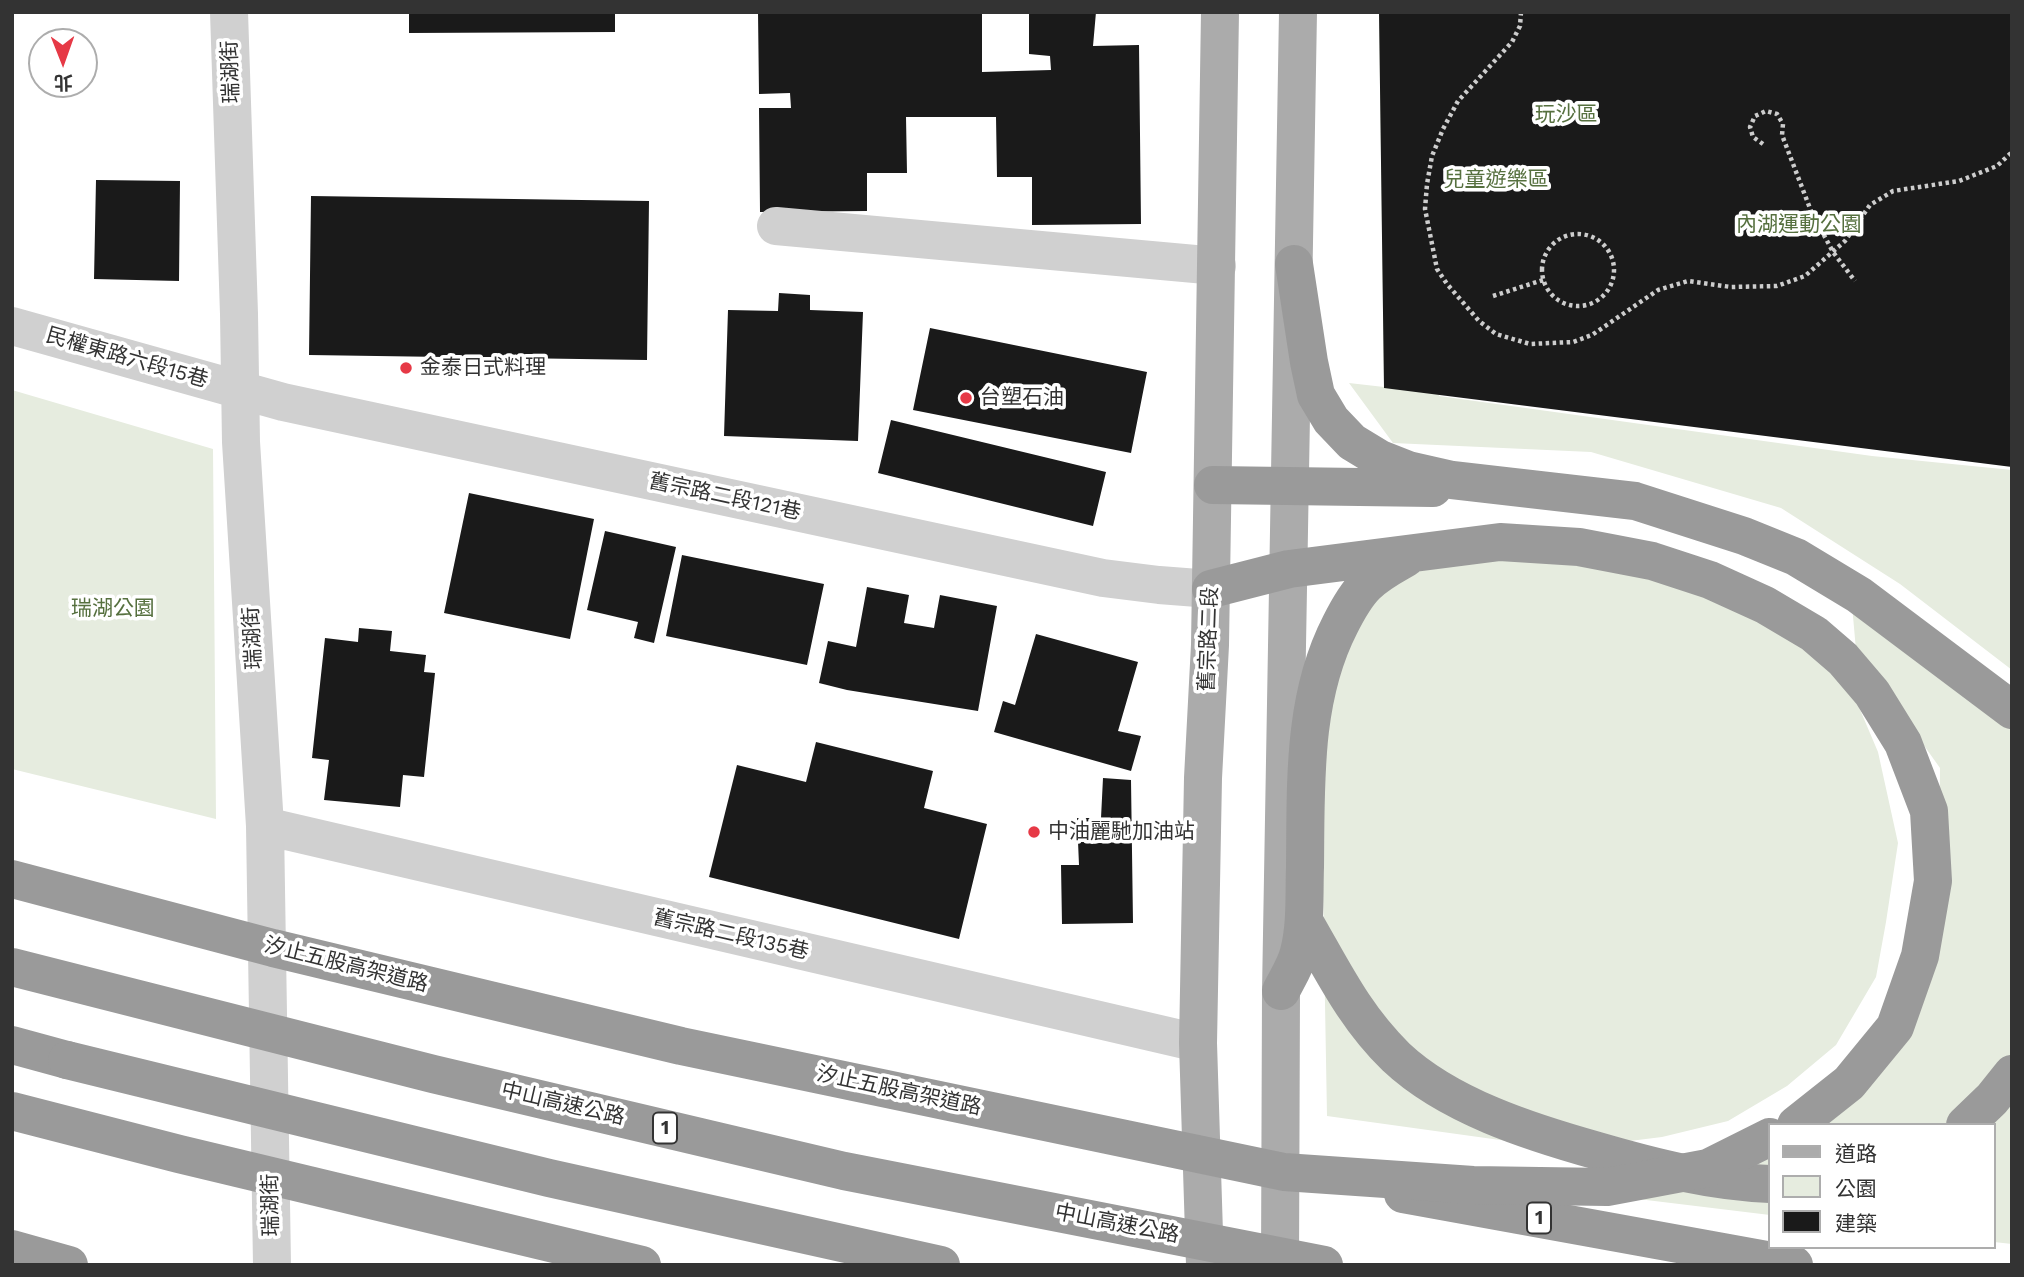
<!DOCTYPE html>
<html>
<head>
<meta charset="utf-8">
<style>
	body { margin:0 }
	#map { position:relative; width:2024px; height:1277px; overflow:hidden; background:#fff; font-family:"Work Sans","Noto Sans TC",sans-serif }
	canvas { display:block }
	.frame { position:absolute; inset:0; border:14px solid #333; pointer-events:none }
	.legend { position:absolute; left:1768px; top:1123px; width:228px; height:126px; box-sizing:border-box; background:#fff; border:2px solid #adadad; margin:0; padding:9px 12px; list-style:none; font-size:21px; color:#333 }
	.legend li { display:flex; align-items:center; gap:14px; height:35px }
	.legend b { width:35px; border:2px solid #adadad }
	.north { position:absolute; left:28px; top:28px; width:70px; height:70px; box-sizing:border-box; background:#fff; border:2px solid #adadad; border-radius:50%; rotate:179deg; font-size:19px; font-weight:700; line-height:28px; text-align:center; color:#333 }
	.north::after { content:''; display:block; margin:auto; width:24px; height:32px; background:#e63946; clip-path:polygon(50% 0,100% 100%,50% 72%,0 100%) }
</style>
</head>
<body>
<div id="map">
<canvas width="2024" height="1277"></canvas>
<div class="frame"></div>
<ul class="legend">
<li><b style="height:9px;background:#ababab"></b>道路</li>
<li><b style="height:19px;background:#e6ecdf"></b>公園</li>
<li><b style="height:19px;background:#1a1a1a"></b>建築</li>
</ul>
<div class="north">北</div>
</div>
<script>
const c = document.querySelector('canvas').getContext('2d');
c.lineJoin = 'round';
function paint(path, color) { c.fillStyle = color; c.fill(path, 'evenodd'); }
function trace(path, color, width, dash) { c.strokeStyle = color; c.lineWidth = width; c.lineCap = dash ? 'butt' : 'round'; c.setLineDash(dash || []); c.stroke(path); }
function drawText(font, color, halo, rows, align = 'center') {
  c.font = font + ' "Work Sans","Noto Sans TC",sans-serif'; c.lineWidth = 7; c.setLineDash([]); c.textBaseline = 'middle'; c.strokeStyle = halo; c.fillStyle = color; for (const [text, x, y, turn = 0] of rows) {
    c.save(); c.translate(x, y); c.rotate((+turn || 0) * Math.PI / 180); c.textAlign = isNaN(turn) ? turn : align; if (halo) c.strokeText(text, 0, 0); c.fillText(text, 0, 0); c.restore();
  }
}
const green = new Path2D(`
	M1379,12L1439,396L1872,456L2012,470V670L1900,584L1781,508L1591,452L1393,443L1349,383L1384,387Z
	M12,390L213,449L216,819L12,769Z
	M1416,550L1631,565L1750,608L1850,686L1878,752L1898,843L1886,922L1876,977L1836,1045L1787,1086L1728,1121L1662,1137L1565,1149L1327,1116L1320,723L1330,642Z
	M1852,605L2012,728V1244L1994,1242V1125H1785L1890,1034L1939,876L1940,768L1856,650Z
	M1770,1133V1215L1638,1199Z`);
const building = new Path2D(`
	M409,12H615V32L409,33Z
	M758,12H982V72L1051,70L1050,56L1029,54V12H1096L1093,46L1139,45L1141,224L1032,225V177H997L996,117H906L907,173H867V211L760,212L759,108H791L790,93L759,94Z
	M1379,12H2012V467L1384,388Z
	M96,180L180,181L179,281L94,279Z
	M311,196L649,201L647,360L309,355Z
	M779,293L810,295V310L863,312L858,441L724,436L728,310L778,311Z
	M930,328L1147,372L1131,453L913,410Z
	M891,420L1106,472L1093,526L878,473Z
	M469,493L594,519L570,639L444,613Z
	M605,531L676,547L654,643L634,638L638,622L587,610Z
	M682,555L824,584L807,665L666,636Z
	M867,587L909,595L904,623L934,628L940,595L997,606L978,711L847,690L819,683L828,641L856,647Z
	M359,628L392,631L390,651L426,655L424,672L435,673L424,777L403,775L400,807L324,800L329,760L312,758L325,638L358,642Z
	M1036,634L1138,662L1118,731L1141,736L1131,771L994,732L1003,701L1015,705Z
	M816,742L933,771L924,808L987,824L959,939L709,877L737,765L806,782Z
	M1103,778L1131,780L1133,923L1062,924L1061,865H1079L1077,818H1101Z`);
const path = new Path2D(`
	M1521,12L1520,26L1512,42L1458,101L1443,129L1432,156L1427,184L1425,209L1437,269L1447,284L1479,321L1496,334L1530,344L1573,342L1592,335L1658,290L1688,281L1731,287L1777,286L1805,276L1845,241L1870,205L1893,191L1959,181L1997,166L2012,152
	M1763,144L1753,137L1750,127L1755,116L1766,111L1777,114L1783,124L1782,135L1811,211L1833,252L1855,281
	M1542 270a36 36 0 1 1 72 0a36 36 0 1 1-72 0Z
	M1493,296L1543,280`);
const minor = new Path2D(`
	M229,12L239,314L241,442L265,826L272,1265
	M776,226L1217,266
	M12,326L283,402L1103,578L1159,585L1211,589
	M265,826L1198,1043`);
const major = new Path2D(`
	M1205,1265L1198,1043L1203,778L1210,645L1220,12
	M1280,1265L1281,991L1298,12`);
const highway = new Path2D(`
	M1294,264L1309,362L1316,395L1331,420L1352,442L1380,459L1408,470L1452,480L1635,501L1744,536L1796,557L1859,595L2012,710
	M1213,485L1433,488
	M1211,589L1289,569L1500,542L1579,547L1652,561L1710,580L1765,605L1814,634L1843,659L1872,693L1903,743L1929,811L1933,881L1920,956L1895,1027L1849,1083L1796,1125
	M1304,921C1333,971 1354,1016 1396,1057C1448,1106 1530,1132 1598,1151C1653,1167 1712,1182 1770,1184
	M1281,991C1287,979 1296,965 1299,952C1306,925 1304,895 1305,867C1306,785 1302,699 1340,625C1347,611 1355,596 1366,585C1378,573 1392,566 1406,558
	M12,1045L67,1060
	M1965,1125L1992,1099L2012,1074
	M1403,1194L1794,1265
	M12,1249L69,1265`);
const highwayBridge = new Path2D(`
	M12,879L273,948L681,1046L1284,1172L1473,1185L1607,1187L1708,1168L1770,1137
	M12,967L433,1074L844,1171L1324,1265
	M67,1060L549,1178L941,1265
	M12,1111L179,1154L642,1265`);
const markers = [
	[406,368,7,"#e63946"],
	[966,398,7,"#e63946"],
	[1034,832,7,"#e63946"]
];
const shields = [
	[665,1128,24],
	[1539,1218,24]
];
const shieldNames = [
	["1",665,1128],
	["1",1539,1218]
];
const streetNames = [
	["瑞湖街",231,72,-92],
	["民權東路六段15巷",127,358,16],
	["舊宗路二段121巷",725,497,12],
	["瑞湖街",253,638,-93],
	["舊宗路二段",1209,639,-88],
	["舊宗路二段135巷",731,935,13],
	["汐止五股高架道路",346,965,14],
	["汐止五股高架道路",899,1091,12],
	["中山高速公路",563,1104,13],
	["瑞湖街",271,1205,-91],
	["中山高速公路",1117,1224,11]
];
const parkNames = [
	["玩沙區",1566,115],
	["兒童遊樂區",1496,180],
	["內湖運動公園",1799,225],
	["瑞湖公園",113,609]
];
const poiNames = [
	["金泰日式料理",420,368],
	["台塑石油",980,398],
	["中油麗馳加油站",1048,832]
];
paint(green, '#e6ecdf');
paint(building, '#1a1a1a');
trace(path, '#cdcdcd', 4.5, [3.5, 3.5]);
trace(minor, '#d0d0d0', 38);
trace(major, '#ababab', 38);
trace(highway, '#9a9a9a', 38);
trace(highwayBridge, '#9a9a9a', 38);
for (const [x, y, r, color] of markers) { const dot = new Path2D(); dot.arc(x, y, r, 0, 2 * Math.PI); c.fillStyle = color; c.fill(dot); trace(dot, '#fff', 2.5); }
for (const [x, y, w] of shields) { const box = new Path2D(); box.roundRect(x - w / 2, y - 15.5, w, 31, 5); c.fillStyle = '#fff'; c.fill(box); trace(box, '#333', 2); }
drawText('bold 19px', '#333', null, shieldNames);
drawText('21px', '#333', '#fff', streetNames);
drawText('21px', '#56703f', '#fff', parkNames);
drawText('21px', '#333', '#fff', poiNames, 'left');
</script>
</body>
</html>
